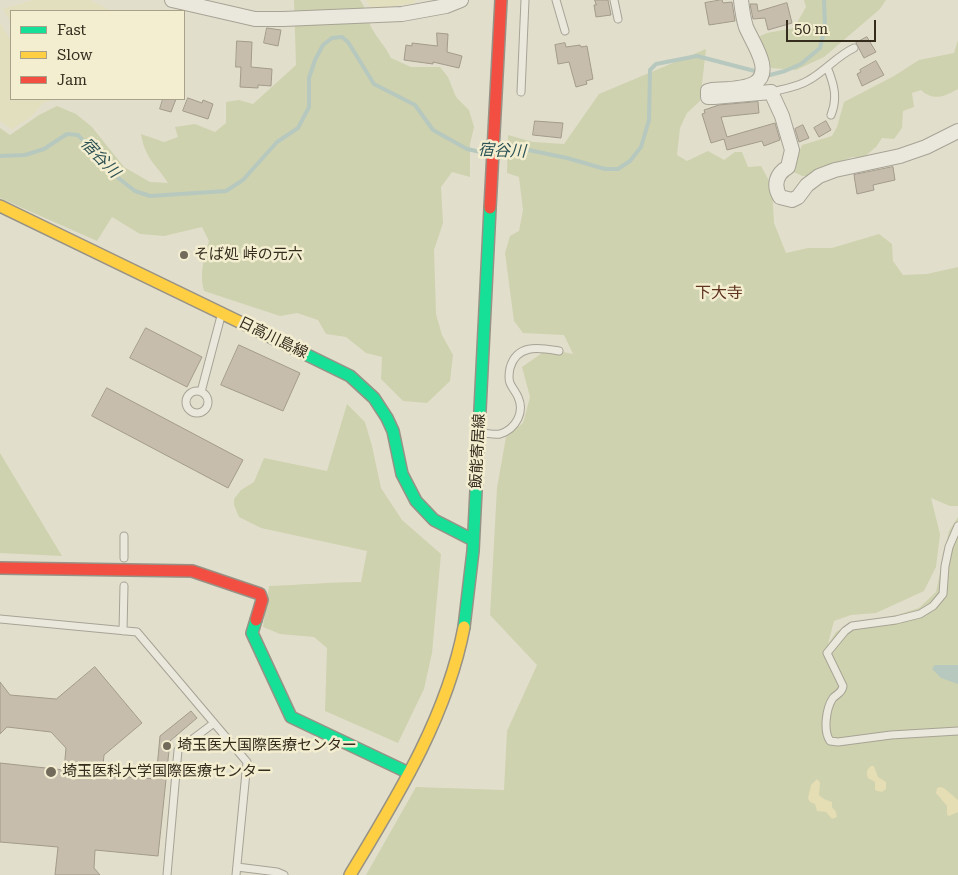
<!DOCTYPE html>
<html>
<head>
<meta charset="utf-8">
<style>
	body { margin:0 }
	#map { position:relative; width:958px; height:875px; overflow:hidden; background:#e2decc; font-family:"Roboto Serif",serif }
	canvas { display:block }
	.legend { position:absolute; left:10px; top:10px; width:175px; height:90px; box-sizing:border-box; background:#f4eed1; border:1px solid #a8a089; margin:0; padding:6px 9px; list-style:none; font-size:15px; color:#352c1e }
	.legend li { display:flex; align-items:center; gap:10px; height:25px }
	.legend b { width:25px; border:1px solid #a8a089 }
	.scale { position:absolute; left:786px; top:20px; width:90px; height:22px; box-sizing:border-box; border:2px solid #352c1e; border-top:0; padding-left:6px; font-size:15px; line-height:18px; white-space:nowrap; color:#352c1e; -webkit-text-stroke:4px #f4eed1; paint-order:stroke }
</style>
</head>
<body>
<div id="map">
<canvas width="958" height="875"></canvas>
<ul class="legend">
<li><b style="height:6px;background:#16e098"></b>Fast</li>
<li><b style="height:6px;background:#ffcf43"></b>Slow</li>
<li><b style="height:6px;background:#f24e42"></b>Jam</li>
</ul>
<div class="scale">50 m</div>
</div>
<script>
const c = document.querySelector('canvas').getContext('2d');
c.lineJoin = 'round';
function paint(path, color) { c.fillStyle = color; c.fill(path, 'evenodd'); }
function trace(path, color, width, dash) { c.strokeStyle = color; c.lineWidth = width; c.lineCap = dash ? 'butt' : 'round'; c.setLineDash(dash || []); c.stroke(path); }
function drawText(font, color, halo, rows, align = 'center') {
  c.font = font + ' "Roboto Serif","Noto Sans JP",serif'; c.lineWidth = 5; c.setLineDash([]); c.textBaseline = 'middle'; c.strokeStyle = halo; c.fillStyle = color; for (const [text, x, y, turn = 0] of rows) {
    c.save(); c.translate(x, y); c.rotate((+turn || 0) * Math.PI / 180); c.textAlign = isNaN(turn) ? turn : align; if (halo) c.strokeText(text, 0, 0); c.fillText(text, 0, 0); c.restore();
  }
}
const farmland = new Path2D(`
	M33,0H90L111,11H11V22L3,9Z
	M366,0H415V3L387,7H370Z
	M0,23L11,41V99H54L43,103L32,116L12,129L0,121Z`);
const green = new Path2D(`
	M294,0H360C366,8 367,18 371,27C377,38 386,47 391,58L411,67H440L448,77L456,97L469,110L474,127L470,144V177L452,172L441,187L443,223L434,250L436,314L442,335L453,355L450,381L427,403L403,401L381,379L382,357L366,353L346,337L326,334L318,320L297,313L280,316L204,291C199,274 204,258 209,241L202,227L164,236L140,234L112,217L97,241L0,198V128L10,135L39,115L57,106L76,114L92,127L124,167L150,182L168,183C156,164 145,159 141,134L164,142L178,137L175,127L195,124L215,132L226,123V102L239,100L253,104L296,65Z
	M804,0H886L880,9L824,57L796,70L771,68L754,39L767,33L794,28L806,7Z
	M958,40V89C945,96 934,102 921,90L912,93L914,107L903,111L902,128L894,139L882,138L876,147L864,157H852L823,168L812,176H802L792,171L802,145L832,136L837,127L844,102L894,76L919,60L954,53Z
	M706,49L700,101L687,113L680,128L677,155L687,161L708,151L724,160L735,152H742L748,167L761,166L772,186L774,223L786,253L808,248H832L879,234L892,244L893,261L903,275L927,274L958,267V506H950L931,498L940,534L936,567L924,591L876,613L851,615L834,621L828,644L836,632L852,622L884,619L919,608L936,592L949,531L958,517V875H366L416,787L504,790L507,731L537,665L490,615L497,488L506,437L523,423L530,397L522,367L548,349L573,354L564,335L523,333L514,321L505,253L510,236L519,231L523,210L519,177L507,173L508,135L533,142L564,144L599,94Z
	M347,404L365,422L372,446L381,488L402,520L441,554L432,653L424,689L398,743L325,711L327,648L314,637L280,634L263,627L269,586C300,585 330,582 361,582L367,551L261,528L239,517L234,505V499L241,490L254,482L264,458L327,471Z
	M0,453L62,556L0,553Z`);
const sand = new Path2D(`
	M871,766H874L878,777L886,782V789C882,793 880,792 875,790V782L868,778C866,773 866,770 871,766Z
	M817,779L820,782L819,795L824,799L832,802V807L836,812L837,817L832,819L826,812L817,811L815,804L810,802L808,798L811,785Z
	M940,787L944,788L958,800V812L949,816L947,815V806L936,793L937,788Z`);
const water = new Path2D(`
	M935,665H958V684L941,678L932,669Z`);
const stream = new Path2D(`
	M500,150L519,148L567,158L605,169H618L630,161L641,147L649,120L650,70L656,64L697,56L770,75L785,71L801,64L820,48L825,27L824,0
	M0,156L25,155L44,149L67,134L78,135L117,177L135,191L150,196L226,191L243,180L277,142L298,128L309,107V78L315,60L323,45L332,38L342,37L348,42L374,84L415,105L433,130L467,149L481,152L488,151`);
const building = new Path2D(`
	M595,0H608L611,15L596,17L594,5H596Z
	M722,0L723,3L732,2L735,21L709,25L705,3Z
	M787,3L792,23L768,30L765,18L753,19L750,4H757L758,11Z
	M267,28L281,30L278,46L264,43Z
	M437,33L448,34L447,52L462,56L459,68L433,62V64L404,60L406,45L412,46V43L437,46Z
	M867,37L876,52L864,58L856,43Z
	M237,41L252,42L251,67L272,69L271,86L258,85V88L240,87L241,67H236Z
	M565,43L566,47L580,45L581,47L587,46L593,79L586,81L587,84L576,87L569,62L558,64L555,45Z
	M876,61L884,75L862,86L857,74L861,72L860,70Z
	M188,98L202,103L203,100L213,104L208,119L183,111Z
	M163,99H176L171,112L160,109Z
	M758,102L759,113L721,117L727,137L775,123L780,140L764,146L762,141L727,150L724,139L711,143L702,114L705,113L704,110L719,105Z
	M535,121L563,123L561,138L533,135Z
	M826,121L831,130L819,137L814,128Z
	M803,125L809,138L799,142L795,129Z
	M893,167L895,180L873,185L874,190L857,194L854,175Z
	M146,328L202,357L187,387L130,358Z
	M239,345L300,373L283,411L221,385Z
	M107,388L243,460L228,488L92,416Z
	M95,667L142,723L104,755L102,775L156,779L160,736L191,711L197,718L170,741L158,856L95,850L94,868L100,875H55L58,847L0,842V763L64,770L66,748L51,732L7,727L0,734V682L10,695L56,699Z`);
const lane = new Path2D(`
	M556,0L565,31
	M614,0L618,19
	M827,67C834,84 838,98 831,115
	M521,92L525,0
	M771,92C784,89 798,87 809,80C825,71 837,56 854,48
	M186 402a11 11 0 1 1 22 0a11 11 0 1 1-22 0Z
	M201,392L221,316
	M481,433C487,433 494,435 500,434C516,429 525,412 518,397C516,392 512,388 510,383C508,378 509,373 510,368C517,343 540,348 559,351
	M958,526L949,547L945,566L943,594L933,606L920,614L896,620L852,626L845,631L827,653L843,686C842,693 837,694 833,698C826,708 823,731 830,741L838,742L891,735L958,731
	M124,558V536
	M0,619L137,632L247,762L236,875
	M123,631L124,586
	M237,867L277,872L284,875
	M167,875L178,750L214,723`);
const street = new Path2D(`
	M172,0L255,19H283L402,14L446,6L461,0
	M741,0C742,9 743,18 746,27C752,42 774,71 755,83C744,90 725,89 712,90L708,91V97H714L771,92L782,116L792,150L788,167C776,174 773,185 780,197L792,200L798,197L807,185L819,176L835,170L900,156L926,147L958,131`);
const fast = new Path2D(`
	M252,328L350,376L374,398L387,418L393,431L402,474L416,501L434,520L473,540
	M256,620L252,633L291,717L409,773
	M464,627L473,551L490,208`);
const slow = new Path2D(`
	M0,206L252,328
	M350,875C397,797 447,717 464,627`);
const jam = new Path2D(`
	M490,208L501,0
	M0,568L192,571L260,594L262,600L256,620`);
const markers = [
	[184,255,5,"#726a5b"],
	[167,746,5,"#726a5b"],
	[51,772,6,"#726a5b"]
];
const poiNames = [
	["そば処 峠の元六",194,255],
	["埼玉医大国際医療センター",177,746],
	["埼玉医科大学国際医療センター",62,772]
];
const streetNames = [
	["日高川島線",273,338,26],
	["飯能寄居線",478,451,-87]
];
const waterNames = [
	["宿谷川",502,151,2],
	["宿谷川",100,158,46]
];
const neighbourhoodNames = [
	["下大寺",719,293]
];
paint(farmland, '#e1dfbd');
paint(green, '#ced2ae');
paint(sand, '#e5ddb4');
paint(water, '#b7c8bf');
trace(stream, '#b7c8bf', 4);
paint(building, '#c6bdad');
trace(building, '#a29a8b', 1);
trace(lane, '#a7a395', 9);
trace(street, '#a7a395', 16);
trace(fast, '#979285', 14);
trace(slow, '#979285', 14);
trace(jam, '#979285', 14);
trace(lane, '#eae8dd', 7);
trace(street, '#eae8dd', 14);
trace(fast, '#16e098', 11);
trace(slow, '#ffcf43', 11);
trace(jam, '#f24e42', 11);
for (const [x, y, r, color] of markers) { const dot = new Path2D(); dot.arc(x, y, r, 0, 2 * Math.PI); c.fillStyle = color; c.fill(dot); trace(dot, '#f4eed1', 2); }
drawText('15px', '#352c1e', '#f4eed1', poiNames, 'left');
drawText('15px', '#352c1e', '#f4eed1', streetNames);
drawText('italic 16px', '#2d5254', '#f4eed1', waterNames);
drawText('16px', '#60341f', '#f4eed1', neighbourhoodNames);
</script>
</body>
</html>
